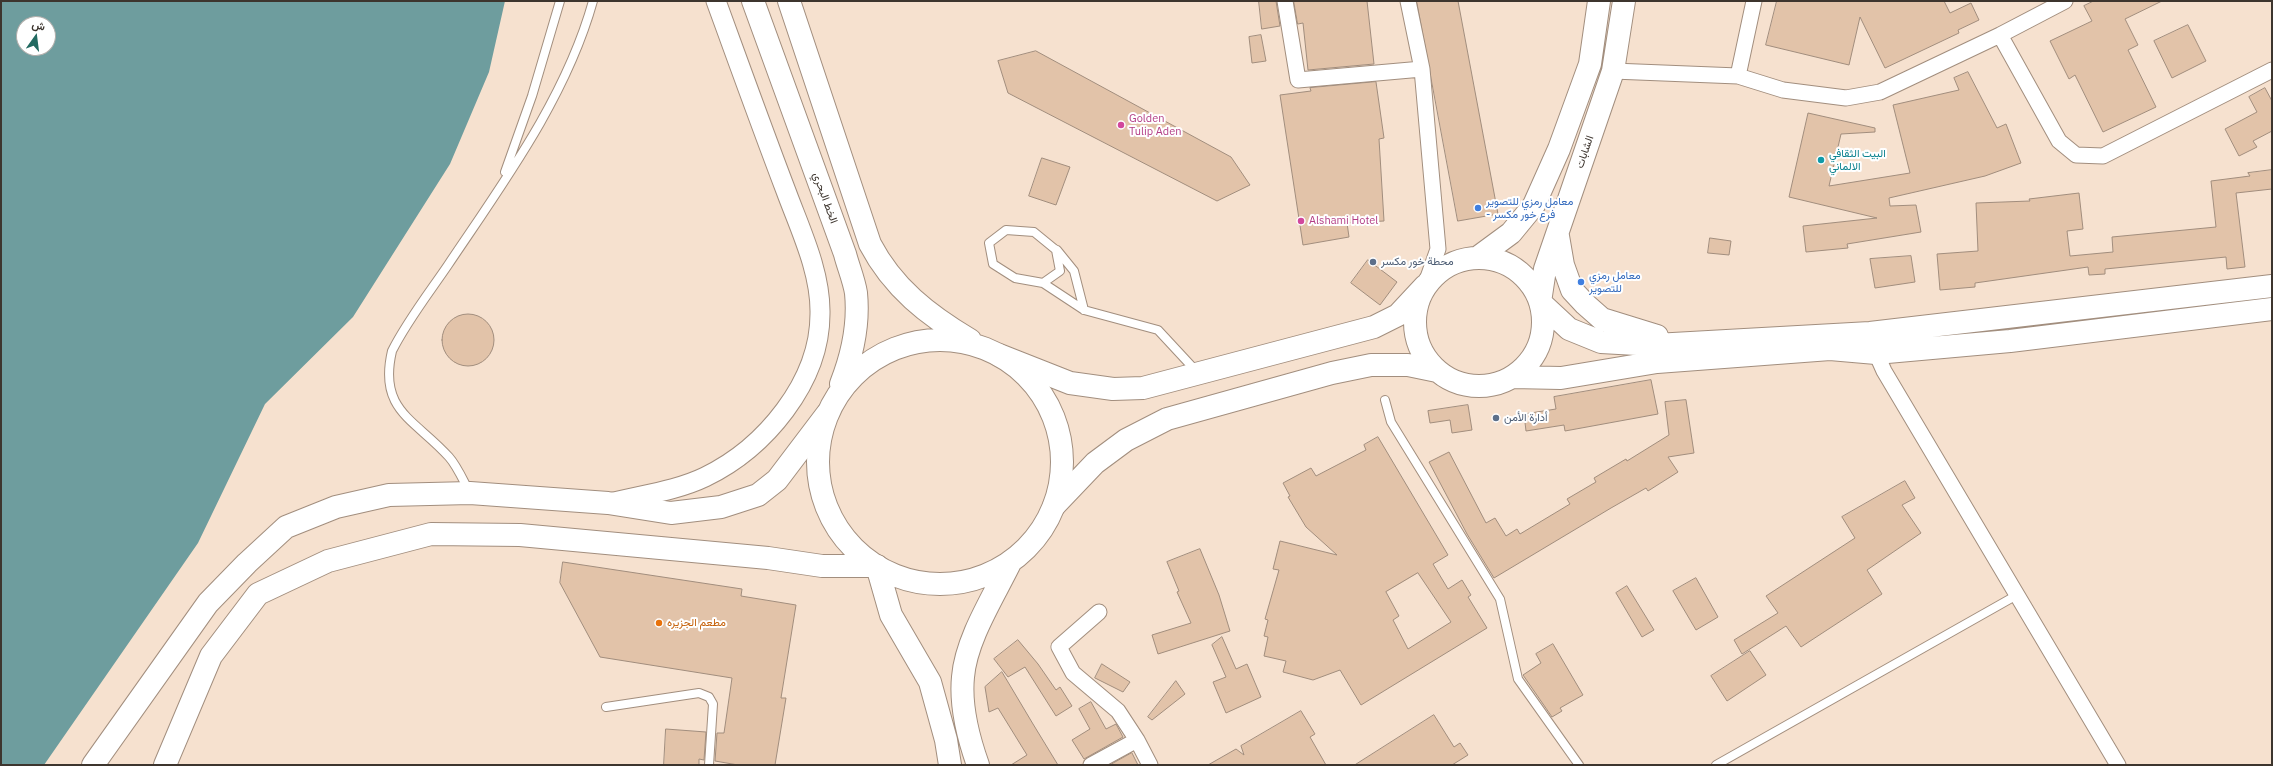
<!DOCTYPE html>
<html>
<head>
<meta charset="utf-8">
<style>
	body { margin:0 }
	#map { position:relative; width:2273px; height:766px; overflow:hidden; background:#f6e1cf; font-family:"IBM Plex Sans",Vazirmatn,sans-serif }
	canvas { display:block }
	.frame { position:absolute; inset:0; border:2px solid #3d352e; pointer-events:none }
	.north { position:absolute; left:16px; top:16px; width:40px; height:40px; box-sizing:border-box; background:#fff; border:1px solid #b1aeab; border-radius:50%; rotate:14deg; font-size:11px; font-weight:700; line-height:16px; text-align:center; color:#3d352e }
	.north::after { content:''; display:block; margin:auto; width:14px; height:18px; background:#226a61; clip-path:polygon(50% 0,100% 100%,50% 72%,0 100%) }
</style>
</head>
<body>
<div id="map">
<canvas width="2273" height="766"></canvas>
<div class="frame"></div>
<div class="north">ش</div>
</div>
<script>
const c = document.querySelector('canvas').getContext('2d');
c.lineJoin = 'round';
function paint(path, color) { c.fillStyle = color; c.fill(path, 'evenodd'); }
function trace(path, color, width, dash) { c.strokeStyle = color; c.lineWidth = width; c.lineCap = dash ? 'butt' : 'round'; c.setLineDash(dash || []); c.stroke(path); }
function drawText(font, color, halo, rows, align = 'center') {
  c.font = font + ' "IBM Plex Sans",Vazirmatn,sans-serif'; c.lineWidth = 4; c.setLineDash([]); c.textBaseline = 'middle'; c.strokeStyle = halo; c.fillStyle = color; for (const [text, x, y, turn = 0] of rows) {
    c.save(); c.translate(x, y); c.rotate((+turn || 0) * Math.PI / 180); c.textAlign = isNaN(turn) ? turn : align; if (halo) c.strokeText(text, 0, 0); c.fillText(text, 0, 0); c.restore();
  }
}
const water = new Path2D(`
	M1,1H505L489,72L450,164L353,317L265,404L198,543L44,765H1ZM24,24H48V48H24Z`);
const building = new Path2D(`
	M1259,1H1276L1280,26L1262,29Z
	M1294,1H1367L1374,64L1308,70L1303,23L1298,24Z
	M1417,1H1458L1498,214L1458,221Z
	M1777,1H1944L1950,13L1971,3L1979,20L1958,30L1959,33L1885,68L1860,17L1849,65L1766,45Z
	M2094,1H2162L2125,19L2138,45L2128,50L2156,107L2103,132L2075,75L2069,79L2050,41L2092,21L2084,6Z
	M2188,25L2206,61L2172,78L2154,41Z
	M1261,35L1266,61L1252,63L1249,37Z
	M1036,51L1231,157L1250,185L1217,201L1008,93L998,61Z
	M1968,72L1997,128L2006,124L2021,163L1985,176L1889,198L1890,206L1916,205L1921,232L1847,244L1848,248L1806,252L1803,226L1877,218L1789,197L1808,113L1875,128V132L1841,134L1829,186L1910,173L1893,105L1959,90L1954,78Z
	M1376,82L1384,138L1379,139L1384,221L1347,223L1349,237L1303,245L1280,95L1311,91L1310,88Z
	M2265,88L2272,101V131L2253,141L2257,147L2239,156L2225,129L2257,112L2249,97Z
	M1042,158L1070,167L1056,205L1029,196Z
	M2272,170V189L2236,193L2245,267L2227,269L2226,257L2105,269V274L2089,275L2088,267L1975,283V287L1940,290L1937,254L1978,251L1976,203L2030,201L2029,199L2079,193L2083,229L2067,231L2070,256L2113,252L2112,237L2216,227L2211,181L2250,176L2248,173Z
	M1710,238L1731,241L1729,255L1708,253Z
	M1911,256L1915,282L1875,288L1870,259Z
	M1368,260L1397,282L1380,305L1351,283Z
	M442 340a26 26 0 1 1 52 0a26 26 0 1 1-52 0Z
	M1651,380L1658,414L1565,431L1564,425L1526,431L1524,414L1556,409L1554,397Z
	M1686,400L1694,453L1668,457L1678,472L1648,491L1646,488L1611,508L1494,578L1467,534L1429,462L1449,452L1486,523L1495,518L1506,536L1517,529L1520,534L1570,504L1567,499L1596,482L1594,478L1626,459L1627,461L1669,435L1665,402Z
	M1468,405L1472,430L1452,433L1450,420L1430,423L1428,411Z
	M1378,437L1448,555L1433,564L1448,589L1462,580L1471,595L1468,597L1487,628L1361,705L1340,670L1313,680L1283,672L1286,661L1264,656L1268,637L1264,636L1268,620L1265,619L1279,570L1273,569L1280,541L1337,555L1306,527L1288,497L1290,496L1283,483L1311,468L1316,476L1366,450L1364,445ZM1418,573L1451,622L1408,649L1393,620L1399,616L1386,592Z
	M1905,481L1915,498L1902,505L1921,533L1867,570L1882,594L1801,647L1786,626L1742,654L1734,640L1778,613L1766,596L1855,538L1842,517Z
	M1200,549L1219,595L1230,631L1158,654L1152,635L1191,623L1177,592L1179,591L1167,562Z
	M563,562L742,589L741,596L796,605L781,698H786L775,765H738L715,761L717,733H724L732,678L600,657L560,583Z
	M1696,578L1718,617L1696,630L1673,591Z
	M1627,586L1654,630L1642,637L1616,593Z
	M1222,637L1236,669L1247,664L1261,697L1226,713L1213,682L1226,677L1212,645Z
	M1018,640L1038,664L1056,690L1060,687L1072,706L1056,716L1025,667L1008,677L994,659Z
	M1553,644L1583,695L1560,708L1562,711L1552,717L1523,675L1541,663L1536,654Z
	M1750,651L1766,675L1727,701L1711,676Z
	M1102,664L1130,682L1123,692L1095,678Z
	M1002,672L1033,724L1058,765H1011L1027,755L998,708L989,712L985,687Z
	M1176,681L1185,694L1152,720L1148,717Z
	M1091,702L1106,729L1116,724L1123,737L1084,759L1072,740L1090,729L1079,709Z
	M1301,711L1315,734L1310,737L1326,765H1208L1236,749L1244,755L1241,746Z
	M1434,715L1454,747L1460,743L1468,755L1452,765H1355Z
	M666,729L706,732L704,760L699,759V765H664Z
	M1132,753L1138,765H1110Z`);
const service = new Path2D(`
	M505,172L532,96L560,1
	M1006,230L1034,232L1056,250L1060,271L1043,283L1015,278L993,264L989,243Z
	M1057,250L1074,271L1084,310
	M1043,283L1084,310L1158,330L1197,372
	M1385,400L1391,422L1500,599L1518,679L1579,765
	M469,491C463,480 457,466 449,457C415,419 378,411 392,351C407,321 429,293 448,265C503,183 566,98 593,1
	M606,707L699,693L709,697L713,704L709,765
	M1716,765L2017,595`);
const minor = new Path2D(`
	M1285,1L1298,80L1422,69
	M1408,1L1422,69L1438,249L1425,286
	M2000,35L2059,141L2076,155L2103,156L2272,70
	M1613,71L1738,76L1783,90L1846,98L1880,92L2000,35L2065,1
	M1738,76L1754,1
	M1876,353L1884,371L2118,765
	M1099,612L1059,647L1073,673L1118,711L1137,740L1150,765
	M1091,765L1137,740`);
const tertiary = new Path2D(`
	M610,503C641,495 676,491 705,477C765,448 820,382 820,314C821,272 800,229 786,191C762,128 739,64 716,1`);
const primary = new Path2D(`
	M1624,1L1613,71L1545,269L1540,302L1569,329L1601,342L1655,345L1870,333L2272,286
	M1558,236L1563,265L1572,290L1585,304L1602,319L1657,336
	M1415 322a64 64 0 1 1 128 0a64 64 0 1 1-128 0Z
	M1477,258L1511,233L1534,205L1559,149L1590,64L1599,1
	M999,355L1070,383L1113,389L1143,388L1374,327L1398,315L1425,286
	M1512,377L1561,378L1657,362L1830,349L1876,353L2010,341L2272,309
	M1054,506L1095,463L1126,440L1167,419L1332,373L1371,365H1408L1437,371
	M93,765L208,603L247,563L286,527L336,507L389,495L470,493L608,503L671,513L721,507L758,495L777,480L827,414
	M165,765L211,656L258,594L328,561L431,534L520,535L768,558L822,566H877`);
const trunk = new Path2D(`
	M753,1L845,254C848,266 854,280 856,293C859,323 852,356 841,384
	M789,1L870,244C893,288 928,315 970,340
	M818 462a122 122 0 1 1 244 0a122 122 0 1 1-244 0Z
	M877,566L891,615L930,682L946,740L950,765
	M978,765C968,737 960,707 963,677C966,639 994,596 1011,561`);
const markers = [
	[1121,125,4,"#d1479c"],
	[1821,160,4,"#0f9aa8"],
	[1478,208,4,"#3f7fe0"],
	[1301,221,4,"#d1479c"],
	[1373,262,4,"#5c6f8a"],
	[1581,282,4,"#3f7fe0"],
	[1496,418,4,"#5c6f8a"],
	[659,623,4,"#e8710a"]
];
const hotelNames = [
	["Golden",1129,119],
	["Tulip Aden",1129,132],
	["Alshami Hotel",1309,221]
];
const streetNames = [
	["الشابات",1585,152,-71],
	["الخط البحري",825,198,70]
];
const cultureNames = [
	["البيت الثقافي",1829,154],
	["الالماني",1829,167]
];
const shopNames = [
	["معامل رمزي للتصوير",1486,202],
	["- فرع خور مكسر",1486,215],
	["معامل رمزي",1589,276],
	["للتصوير",1589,289]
];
const serviceNames = [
	["محطة خور مكسر",1381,262],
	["أدارة الأمن",1504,418]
];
const foodNames = [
	["مطعم الجزيره",667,623]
];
paint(water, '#6e9d9e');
paint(building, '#e2c3a9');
trace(building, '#a18d7d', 1);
trace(service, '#a28e7e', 10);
trace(minor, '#a28e7e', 17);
trace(tertiary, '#a28e7e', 21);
trace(primary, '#a28e7e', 24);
trace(trunk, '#a28e7e', 24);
trace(service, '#fff', 8);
trace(minor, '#fff', 15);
trace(tertiary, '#fff', 19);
trace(primary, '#fff', 22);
trace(trunk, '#fff', 22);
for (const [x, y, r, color] of markers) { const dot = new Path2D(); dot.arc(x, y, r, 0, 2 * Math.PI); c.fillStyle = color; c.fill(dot); trace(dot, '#fff', 1.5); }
drawText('11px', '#b23c85', '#fff', hotelNames, 'left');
drawText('11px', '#3d352e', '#fff', streetNames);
drawText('11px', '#0d838f', '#fff', cultureNames, 'left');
drawText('11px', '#366cbe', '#fff', shopNames, 'left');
drawText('11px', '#4e5e75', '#fff', serviceNames, 'left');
drawText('11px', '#c56008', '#fff', foodNames, 'left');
</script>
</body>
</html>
